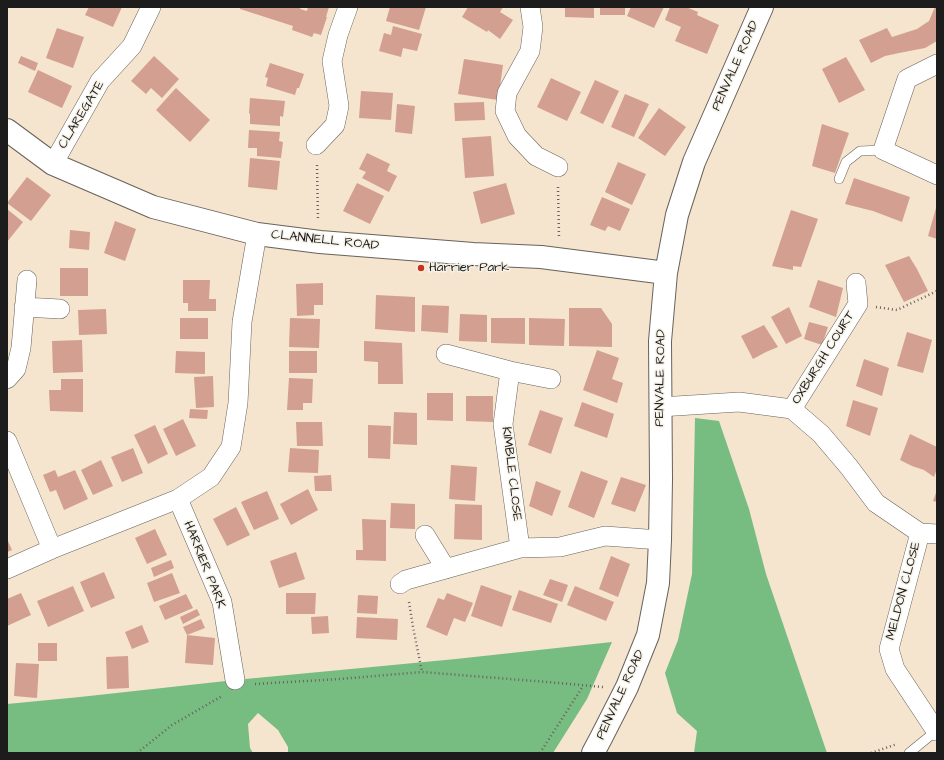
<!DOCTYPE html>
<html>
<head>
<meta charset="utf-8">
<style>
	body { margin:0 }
	#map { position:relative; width:944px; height:760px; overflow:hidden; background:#f5e4ce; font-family:"Architects Daughter",sans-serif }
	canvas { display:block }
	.frame { position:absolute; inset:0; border:8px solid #1c1c1c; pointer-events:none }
</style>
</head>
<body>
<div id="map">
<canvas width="944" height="760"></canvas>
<div class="frame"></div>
</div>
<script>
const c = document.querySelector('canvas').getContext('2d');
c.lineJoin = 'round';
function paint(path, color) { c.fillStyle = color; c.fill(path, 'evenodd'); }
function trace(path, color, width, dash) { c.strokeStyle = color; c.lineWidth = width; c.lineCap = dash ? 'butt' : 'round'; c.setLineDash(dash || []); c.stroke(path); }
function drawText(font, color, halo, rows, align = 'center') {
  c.font = font + ' "Architects Daughter",sans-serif'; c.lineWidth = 3; c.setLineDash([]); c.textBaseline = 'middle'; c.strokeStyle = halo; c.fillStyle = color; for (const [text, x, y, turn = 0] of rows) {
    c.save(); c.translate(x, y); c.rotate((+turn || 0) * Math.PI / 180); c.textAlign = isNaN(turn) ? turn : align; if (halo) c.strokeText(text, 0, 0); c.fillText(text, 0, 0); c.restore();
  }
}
const forest = new Path2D(`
	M695,418L719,421L749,509L766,574L827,753H694L697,731L677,713L665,673L678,640L692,574Z
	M612,642L587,699L553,753H288V747L278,730L258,713L248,724L250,748L253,753H7V704L80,697L235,680L456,659Z`);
const building = new Path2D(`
	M89,7H122L113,27L85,15Z
	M240,7H301L300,9L307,11L308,7H329L326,17H327L321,35L314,33L312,37L292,30L293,26L240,9Z
	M390,7H426L419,30L386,21Z
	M468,7H503L500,12L513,20L500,39L488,30L487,32L462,17Z
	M565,7H594V18L565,17Z
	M600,7H625V15H600Z
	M631,7H664L654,28L627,16Z
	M670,7H686L698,12L697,15L719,25L707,54L675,41L681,27L665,20Z
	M935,7H937V41L925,48L899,53L885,56L871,63L859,40L887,28L892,37L917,29L929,21Z
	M393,26L422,34L417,51L403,48L401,57L379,51L384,33L391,35Z
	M57,28L84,37L73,68L46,58Z
	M21,56L38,63L35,71L18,63Z
	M154,56L179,79L162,98L151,88L146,94L131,81Z
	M846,57L865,90L839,103L822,69Z
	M464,59L503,65L498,100L458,94Z
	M270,63L304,74L299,88H297L295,95L266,86L268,78L265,77Z
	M38,70L72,86L62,108L28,92Z
	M551,78L581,92L567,121L537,107Z
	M595,80L619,91L603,124L580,113Z
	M176,88L210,120L190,142L156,110Z
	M361,91L393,93L391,120L359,118Z
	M625,94L649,104L634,137L611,127Z
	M250,98L285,101L283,117L280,116V126L250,124V114L249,113Z
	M484,102L485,120L455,121L454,103Z
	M397,104L415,106L412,134L395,132Z
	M659,108L686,127L665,156L638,138Z
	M822,124L849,133L835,173L812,166Z
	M249,130L280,132L279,141L283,142L281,158L257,156V148H248Z
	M491,136L494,176L465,178L462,138Z
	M367,153L390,164L387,171L397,176L389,192L362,178L366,172L359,169Z
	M250,158L280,161L277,190L248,187Z
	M618,162L646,174L632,205L605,192Z
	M27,177L51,195L31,221L7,203Z
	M854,178L910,197L902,222L873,211L845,204Z
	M357,183L384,196L370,224L343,211Z
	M506,183L515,214L481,224L473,192Z
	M602,197L630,209L620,231L608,226L605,231L590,225Z
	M936,208L937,209V239L928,236Z
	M7,209L23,222L7,242Z
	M791,210L818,219L801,267L793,266V270L772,266Z
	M115,221L136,229L125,261L104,253Z
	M70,230L90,232L89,250L69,248Z
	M909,256L917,269L928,291L904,302L885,265Z
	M60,268H88V296H60Z
	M183,280H210L209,299H216V311H188V303H183Z
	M818,280L843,288L836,317L809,307Z
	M323,283V305H314V315L297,316L296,284Z
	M376,295L415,297V332L375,329Z
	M422,305L449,306L448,333L421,331Z
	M789,307L802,336L786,344L771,317Z
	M569,308H601L612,324V347L569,346Z
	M106,309L107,334L79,335L78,310Z
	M460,314L487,315V342L459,341Z
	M180,318H208V339H180Z
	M290,318L320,319L319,348L289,347Z
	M491,318H525V344L491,343Z
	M529,318L565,319L564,346L529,345Z
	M809,322L828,327L822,345L804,339Z
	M764,325L778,347L766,352L753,359L741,336Z
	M907,332L932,340L923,373L897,366Z
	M82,340L83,372L53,373L52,341Z
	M364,341L402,343L403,384H378V362L364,361Z
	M597,350L619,358L612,379L623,383L617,403L583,390Z
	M176,351L205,352V374L175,373Z
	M289,351H317V373H289Z
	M864,359L889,368L882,396L856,386Z
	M213,376L214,407L196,408L194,377Z
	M289,378L313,379L312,403H303V410H287Z
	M61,379H83V412L50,411L49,390H61Z
	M427,393H453V421L427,420Z
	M466,396H493V422L466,421Z
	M853,400L878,408L870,436L846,426Z
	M582,402L614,414L607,438L574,426Z
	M190,409L208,410L207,419L189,418Z
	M540,410L563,418L551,454L528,445Z
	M394,412L417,413V445L393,444Z
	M183,419L196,446L176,456L163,429Z
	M296,422H322L323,446H297Z
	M155,425L168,454L148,464L134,435Z
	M368,425L391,426L390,459L368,458Z
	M910,434L937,447V469L934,477L924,470L912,466L900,460Z
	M133,448L143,473L122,482L111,457Z
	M290,448L319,450L318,473L288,472Z
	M101,460L113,486L93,495L81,470Z
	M451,465L477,467L475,501L449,499Z
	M55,470L58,477L75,470L88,499L64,510L56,490L50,492L43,475Z
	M581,471L608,481L594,518L568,507Z
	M331,475L332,491H315L314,476Z
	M621,477L646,485L635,512L611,504Z
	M536,481L561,491L552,516L529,506Z
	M308,489L318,510L291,525L280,504Z
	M937,490V502L933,501Z
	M267,491L279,519L254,530L241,502Z
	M391,503L415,504V529L390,528Z
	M455,504L482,505V540L454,539Z
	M236,507L250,535L227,546L213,519Z
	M362,519L386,520V561L356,560V550H363Z
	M155,529L167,555L147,564L135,538Z
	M7,539L12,550L7,552Z
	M296,552L305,579L279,588L270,561Z
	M611,556L630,564L618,597L599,589Z
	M171,560L174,568L154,577L151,568Z
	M104,572L115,598L91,608L80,582Z
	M172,573L180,593L154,602L147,583Z
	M550,579L568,585L562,602L543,595Z
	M481,585L512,596L502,627L471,616Z
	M73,586L84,611L48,627L37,601Z
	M575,586L614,602L606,621L567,605Z
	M519,590L558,604L551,623L512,610Z
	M21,593L31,615L7,626V599Z
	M286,593H316L315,614H286Z
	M447,593L473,603L465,622L454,618L447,636L426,627L438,598L444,600Z
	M186,594L193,608L165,620L159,606Z
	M358,595L378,596L377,614L357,613Z
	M197,609L200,615L183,624L180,617Z
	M328,616L329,633L312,634L311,617Z
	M357,617L398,619L397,640L356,638Z
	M201,619L205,628L187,635L215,638L213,665L185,663L187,635L183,627Z
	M142,625L149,642L132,649L125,632Z
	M38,643H57V661H38Z
	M128,656L129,688L107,689L106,657Z
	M16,663L39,664L37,698L14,696Z`);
const path = new Path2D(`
	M317,165L318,220
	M558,187L559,238
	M876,307L897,310L937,291
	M409,602L413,627L422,672
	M255,684L340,679L422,672L547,682L603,687
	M137,753L172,725L222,696
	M540,753L583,686
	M871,753L897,744`);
const service = new Path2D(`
	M839,179L846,162L860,151L883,150
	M909,753L936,731L937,732`);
const minor = new Path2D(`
	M530,7L533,27L530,51L507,93L505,111L517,136L536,156L558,167
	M937,64L907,79L883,150L937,175
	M316,145L335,125L339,106L332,61L338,35L348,7
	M53,164L100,81L132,46L151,7
	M24,307L60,309
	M446,354L510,371L503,424L520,548
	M510,371L551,379
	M7,379L16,369L21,348L27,280
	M660,407L739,402L792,409L821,434L849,467L876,503L920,533L937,534
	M792,409L858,304L856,283
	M7,441L52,549
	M178,499L222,602L235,680
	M920,533L889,649L895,669L936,731
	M425,535L446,569
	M7,569L52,549L178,499L211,477L231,447L238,403L242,322L257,234
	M400,584L406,580L520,548L560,547L605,536L660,540`);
const tertiary = new Path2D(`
	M7,130L53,164L153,207L257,234L320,242L473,254L541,257L666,273
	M593,753L601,738L627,687L648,635L658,583L660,540L661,479L660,341L666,273L677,215L694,162L762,7`);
const markers = [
	[421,268,4,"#c8321e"]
];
const streetNames = [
	["PENVALE ROAD",736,66,-66],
	["CLAREGATE",82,115,-59],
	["CLANNELL ROAD",325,241,6],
	["OXBURGH COURT",824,358,-58],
	["PENVALE ROAD",661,378,-89],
	["KIMBLE CLOSE",511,474,83],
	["HARRIER PARK",204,565,68],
	["MELDON CLOSE",904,591,-75],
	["PENVALE ROAD",621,695,-65]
];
const poiNames = [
	["Harrier Park",429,268]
];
paint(forest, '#77bc80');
paint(building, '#d39f90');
trace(service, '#68625a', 10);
trace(minor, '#68625a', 20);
trace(tertiary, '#68625a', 24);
trace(path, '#68625a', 2.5, [1, 3]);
trace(service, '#fff', 9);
trace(minor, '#fff', 19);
trace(tertiary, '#fff', 22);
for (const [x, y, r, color] of markers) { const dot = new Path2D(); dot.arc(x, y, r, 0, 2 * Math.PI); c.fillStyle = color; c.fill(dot); trace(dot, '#f7f3e8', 1.5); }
drawText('13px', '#1c1c1c', '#f7f3e8', streetNames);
drawText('13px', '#1c1c1c', '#f7f3e8', poiNames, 'left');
</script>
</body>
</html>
